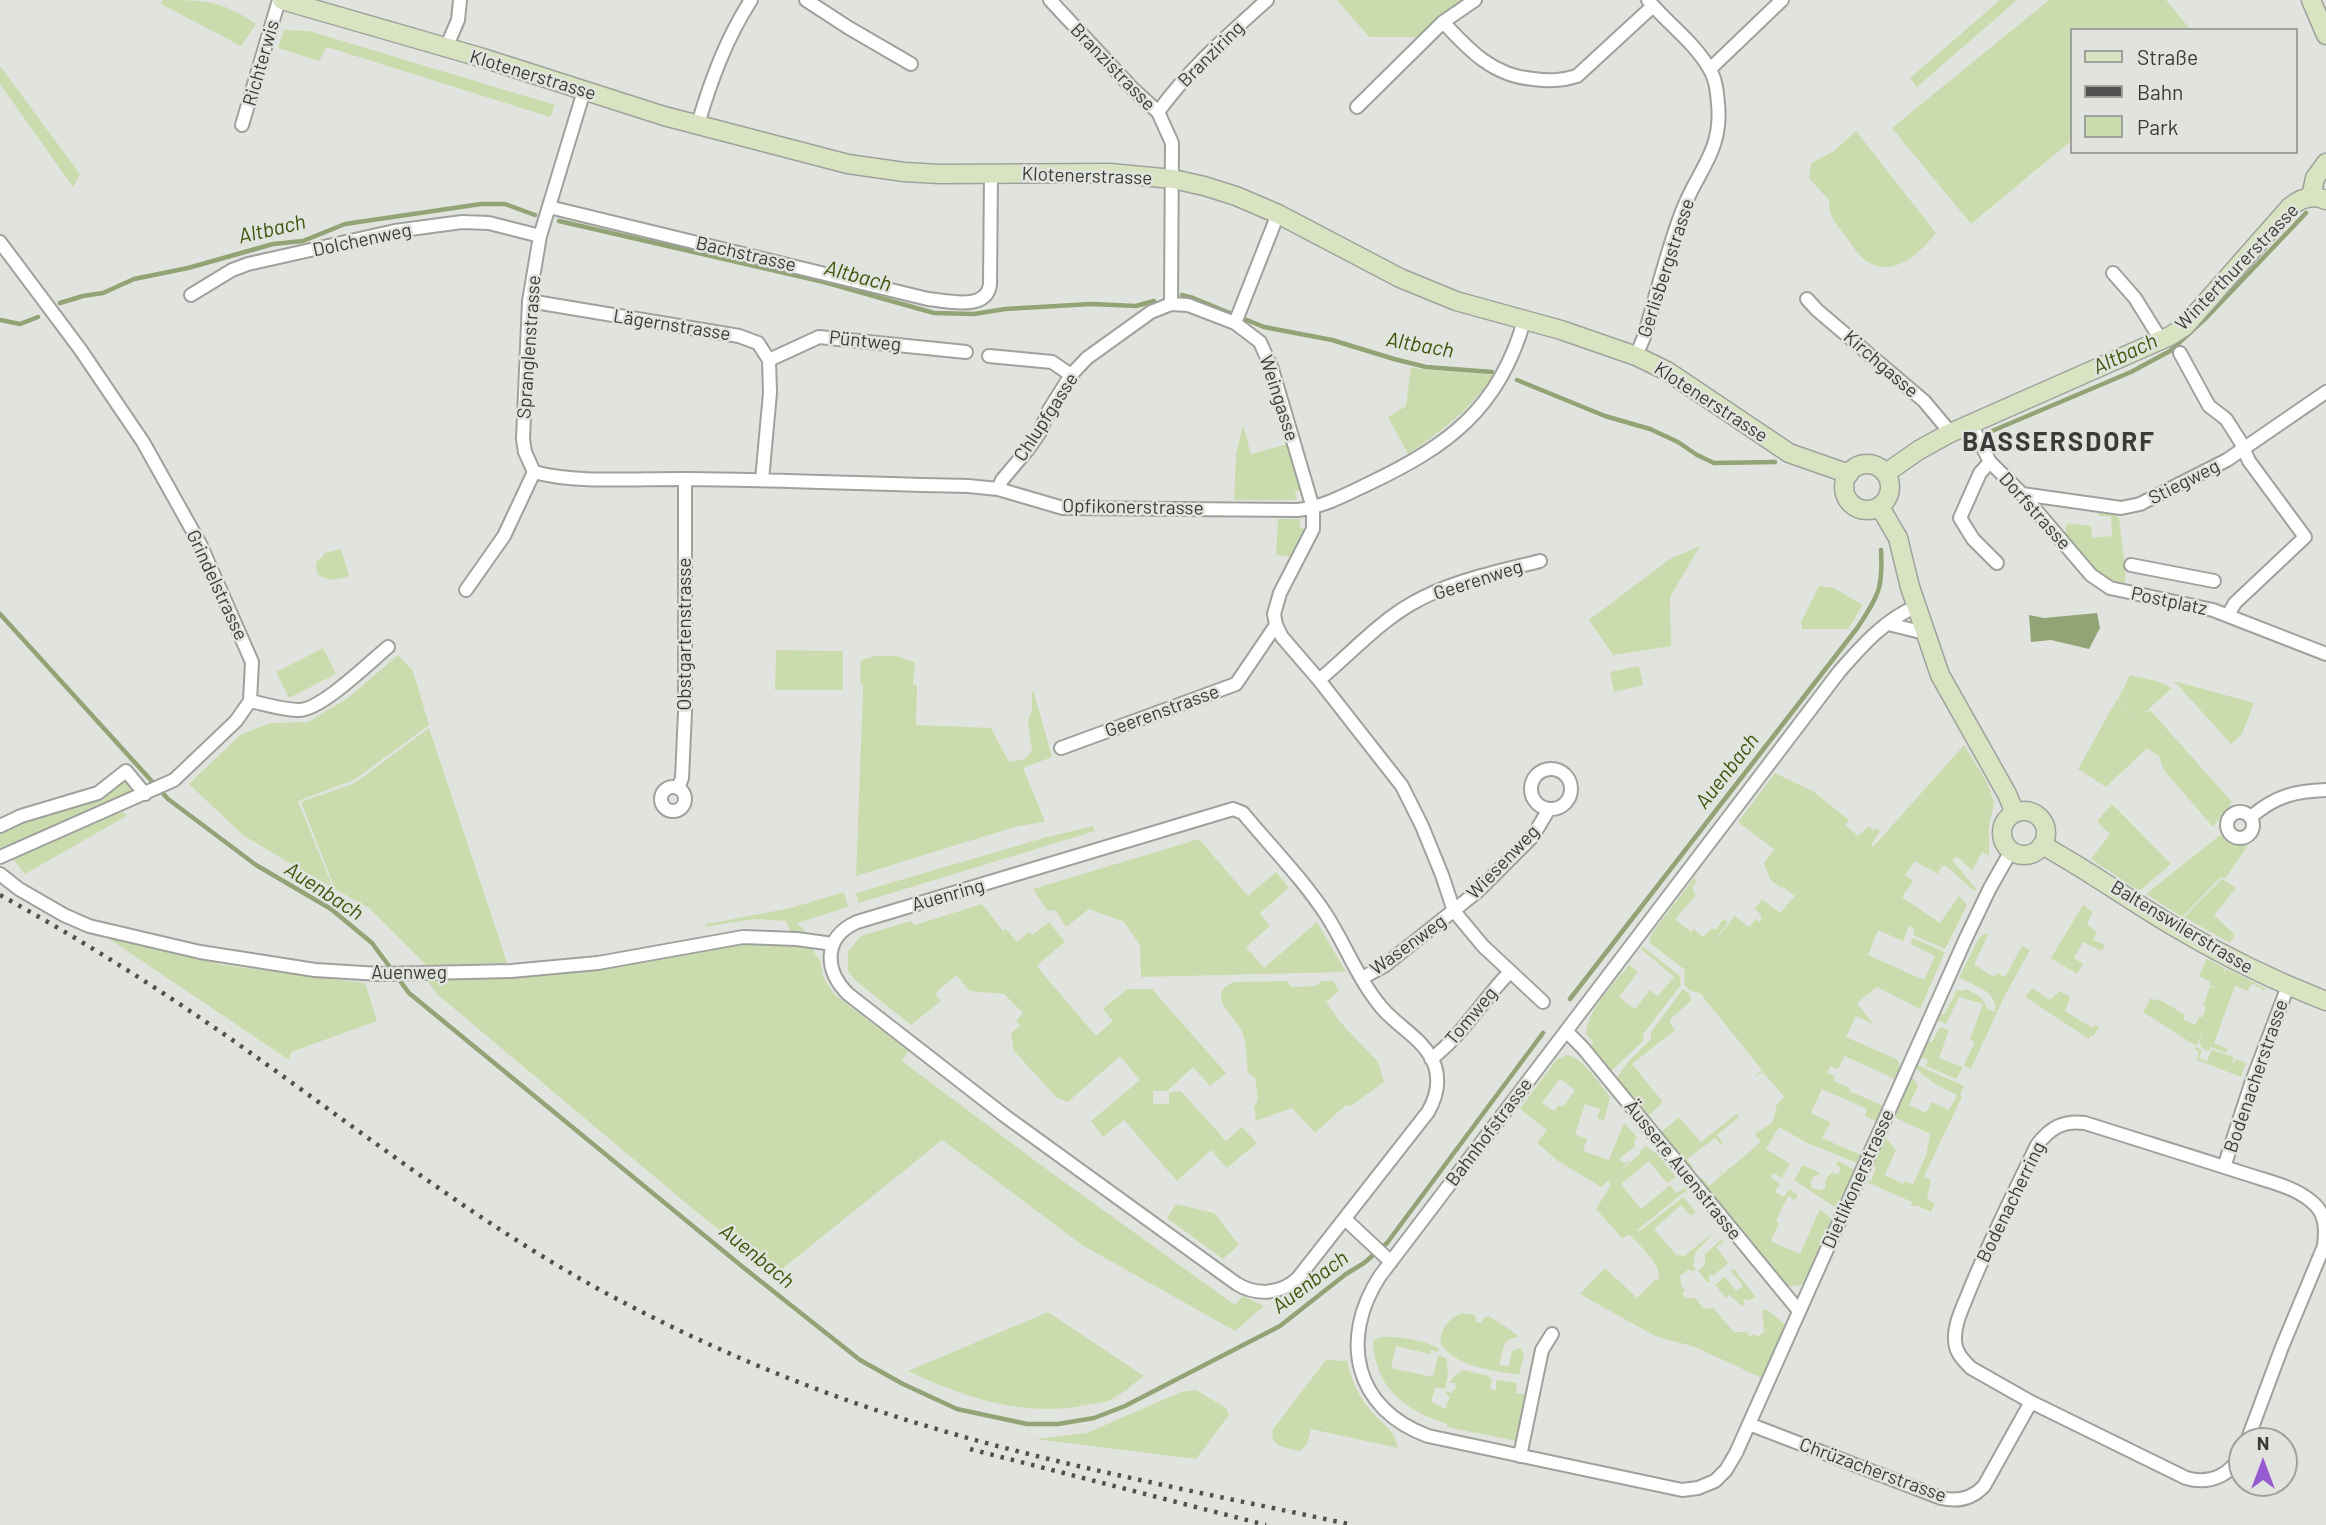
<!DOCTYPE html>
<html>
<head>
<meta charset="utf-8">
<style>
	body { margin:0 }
	#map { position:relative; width:2326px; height:1525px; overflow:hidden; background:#e1e4de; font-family:Barlow,sans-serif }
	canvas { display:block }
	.legend { position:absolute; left:2070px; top:28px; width:228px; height:126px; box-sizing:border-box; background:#e1e4de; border:2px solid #9fa19c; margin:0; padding:9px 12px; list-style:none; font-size:21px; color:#3b3c39 }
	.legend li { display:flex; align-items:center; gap:14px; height:35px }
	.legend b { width:35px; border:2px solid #9fa19c }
	.north { position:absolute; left:2228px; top:1427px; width:70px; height:70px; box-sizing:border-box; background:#e1e4de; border:2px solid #9fa19c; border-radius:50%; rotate:0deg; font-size:19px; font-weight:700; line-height:28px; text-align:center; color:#3b3c39 }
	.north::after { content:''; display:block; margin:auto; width:24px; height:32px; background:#965ad1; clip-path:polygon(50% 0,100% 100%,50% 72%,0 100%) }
</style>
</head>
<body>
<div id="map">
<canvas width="2326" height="1525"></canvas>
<ul class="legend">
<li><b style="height:9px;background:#d9e3c1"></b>Straße</li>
<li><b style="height:9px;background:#50514e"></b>Bahn</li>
<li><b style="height:19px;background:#cadcae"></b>Park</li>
</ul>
<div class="north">N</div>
</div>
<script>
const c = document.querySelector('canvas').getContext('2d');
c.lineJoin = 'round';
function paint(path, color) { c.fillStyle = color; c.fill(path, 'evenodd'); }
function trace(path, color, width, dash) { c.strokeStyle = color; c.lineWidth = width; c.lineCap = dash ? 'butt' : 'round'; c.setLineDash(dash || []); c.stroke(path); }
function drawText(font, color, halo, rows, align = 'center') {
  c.font = font + ' Barlow,sans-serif'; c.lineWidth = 5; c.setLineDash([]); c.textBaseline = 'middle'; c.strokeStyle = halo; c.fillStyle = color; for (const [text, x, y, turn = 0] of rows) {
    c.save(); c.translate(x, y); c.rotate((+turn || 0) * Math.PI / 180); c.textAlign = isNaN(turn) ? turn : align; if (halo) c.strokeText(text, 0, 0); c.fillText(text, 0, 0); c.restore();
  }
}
const green = new Path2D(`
	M163,0C204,0 221,0 256,24L241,46L161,4Z
	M1337,0H1475L1426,37H1369Z
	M2000,0H2017L1917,87L1910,78Z
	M2049,0H2166L2191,30H2072V140L1971,224L1892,128Z
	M284,30L309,31L555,105L550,117L327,47L319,61L278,48Z
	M0,66L80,174L73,187L0,84Z
	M1856,131L1936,233C1919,254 1891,281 1864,259C1857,254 1852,245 1847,238C1837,224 1828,218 1829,200L1809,178L1811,163L1834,151Z
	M1411,367C1438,373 1465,371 1493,375C1472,409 1440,432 1408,454L1388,417L1406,406Z
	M1243,425L1251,454L1288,444L1303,490L1295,491L1297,500H1234L1236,455Z
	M2096,509L2108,511L2119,518L2126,577L2124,583L2118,584L2098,572L2065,534L2067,523L2091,526L2092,538L2112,536L2111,516H2099Z
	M1278,519H1300V528L1304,529L1292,557L1276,555Z
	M1700,546L1670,597L1671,646L1613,655L1589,620L1670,559Z
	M341,549L349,576C336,580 328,582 317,574L316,563L325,553Z
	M1819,586L1834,588L1863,605L1848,629H1802L1801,622Z
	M323,648L336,674L289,698L276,672Z
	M776,650L843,651V690H775Z
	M398,655L413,671L429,725L354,780L298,801L333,888L244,836L189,784L240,735L270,723L308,722L348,698Z
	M876,656H896L915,662L913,685H917L916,725L991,728L1009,762L1025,759L1032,751L1028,721L1032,710V692H1034L1052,757L1023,768L1045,822L1018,826L856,876L863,691V684L860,683L861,660Z
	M1639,666L1643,685L1614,692L1610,672Z
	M2130,675L2156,681L2172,688L2143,714L2150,710L2232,802L2213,827L2163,769L2159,756L2147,748L2106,787L2078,769L2117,699L2137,720L2118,699Z
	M2174,681L2254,703L2242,734L2231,744Z
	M429,728L499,938L507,963L426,965L369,908L335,889L301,802L355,783Z
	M1964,745L1987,782L1994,802L1989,827V856L1982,852L1972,871L1958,857L1952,860L1976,889L1974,891L1946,866H1942L1938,874L1915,861L1905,875L1913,881L1902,897L1940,923L1959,896L1967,905L1945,949L1913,935L1915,929L1909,926L1903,941L1878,930L1868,955L1924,980L1935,956L1910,944L1913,938L1945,952L1920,1009L1877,987L1857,1003L1874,1025L1856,1016L1846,1037L1898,1060L1900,1070L1895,1079L1845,1056L1838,1069L1830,1066L1827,1073L1835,1076L1834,1081L1850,1088L1849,1091L1884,1106L1877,1121L1865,1116L1867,1109L1822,1089L1811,1113L1831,1122L1822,1138L1861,1155L1857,1163L1807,1143L1779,1127L1766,1149L1790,1164L1782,1178L1774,1173L1770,1177L1780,1184L1775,1192L1784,1197L1789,1189L1798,1195L1795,1200L1788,1196L1776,1221L1779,1223L1771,1241L1800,1254L1820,1209L1833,1220L1806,1280L1801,1285L1788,1286L1781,1281L1699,1180L1702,1178L1709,1186L1722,1175L1716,1166L1723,1174L1761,1142L1755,1134L1773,1122L1777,1104L1784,1097L1763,1072L1754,1077L1762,1070L1700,993L1691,991L1684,985L1685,970L1649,942L1652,933L1694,878L1697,881L1692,888L1696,895L1675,919L1691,932L1694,929L1703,937L1712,928L1716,930L1723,919L1728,922L1712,944L1735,916L1749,927L1756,919L1759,922L1762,917L1755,909L1762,899L1780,913L1795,896L1783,887L1781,888L1770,879L1764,863L1774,849L1738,822L1775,773L1814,792L1849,820L1845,825L1858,836L1869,826L1873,831L1877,828L1880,831L1871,845L1873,847Z
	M128,780L134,791L0,848V831L24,819L104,794Z
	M2112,804L2171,864L2139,891L2091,859L2110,834L2097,821Z
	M122,812L128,815L25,874L13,859Z
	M1093,826L1095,831L859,903L856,893L1047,837Z
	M2220,835C2229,844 2236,847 2248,845L2225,879L2221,877L2182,917L2146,894Z
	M1199,839L1248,896L1276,872L1289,888L1260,913L1270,926L1246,947L1264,968L1317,922L1346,972L1141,977L1140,945L1124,922L1089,909L1066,927L1056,911L1047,910L1033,889Z
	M2222,879L2236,888L2214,915L2235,935L2230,943L2184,917Z
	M844,892L848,907L797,923L805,931L791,933L786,921L754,919L704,927L707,924L791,908Z
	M982,904L1003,931L1006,929L1017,942L1029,932L1032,935L1049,922L1065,942L1037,965L1044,975L1096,1036L1113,1021L1103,1009L1127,989H1152L1226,1073L1210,1086L1193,1067L1167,1091H1153V1104H1169V1092L1181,1091L1226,1141L1242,1127L1257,1143L1227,1168L1211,1150L1177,1181L1124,1120L1103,1137L1091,1121L1140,1080L1120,1056L1068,1102L1057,1098L1014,1051L1011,1033L1020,1026L1016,1021L1023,1013L1004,994L970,991L956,975L935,994L941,1001L911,1025L855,980L848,971V951L861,936L911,921L915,925Z
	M2083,905L2093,912L2087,924L2097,933L2093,940L2105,945L2102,951L2083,942L2074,958L2083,964L2077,974L2051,958Z
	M1986,933L1988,935L1974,964L1994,977L1997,973L2005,977L2022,946L2030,950L2004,997L1971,1069L1964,1065L1975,1042L1970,1039L1983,1004L1959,997L1946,1024L1938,1020L1941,1014L1944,1015L1957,990L1961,991L1966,989C1976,994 1984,997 1987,1009L1995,1012C1998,990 1974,987 1959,977L1979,938Z
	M102,934L223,965L365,983L377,1021L291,1052L289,1060Z
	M771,941L811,947L820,961L824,979L834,994L908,1051L902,1061L1053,1174L1235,1305L1243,1296L1264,1306L1235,1331L1082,1245L942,1140L776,1274L699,1214L438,995L426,979C494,977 561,974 629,965C677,958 723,942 771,941Z
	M1643,947L1680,976L1681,985L1643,1034V1041L1609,1073L1590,1047L1593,1042L1586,1034C1588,1008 1613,985 1629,965L1638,972L1619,997L1635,1009L1650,990L1658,996L1674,977L1641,949Z
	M2207,959L2225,968L2223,975L2227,969L2265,988L2266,990H2262L2261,987H2256L2255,984L2251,985L2248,991L2235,986L2214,1043L2228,1049L2226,1053L2211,1047L2209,1051L2202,1048L2199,1043L2203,1031L2196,1046L2143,1012L2151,998L2156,1001L2158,999L2184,1014V1020L2195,1025L2199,1017H2203L2206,1007L2203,1006L2210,987L2216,989L2209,985L2210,982L2199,976Z
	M1287,981L1292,987L1316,986L1321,981H1333L1339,991L1326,1002L1341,1023L1378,1062L1384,1082L1351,1106L1346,1105L1315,1133L1292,1108L1256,1121L1254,1107L1258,1100L1255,1078L1248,1073C1246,1060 1247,1039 1240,1028C1232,1013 1205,994 1234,982Z
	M2032,988L2050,1000L2060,991L2070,997L2065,1011L2092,1028L2095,1025L2099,1027L2093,1037L2091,1036L2089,1039L2025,997Z
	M1683,989L1690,994L1691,1001L1670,1019V1023L1675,1030L1632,1064L1663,1102L1647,1117L1616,1079L1627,1063L1651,1039V1032Z
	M1940,1027L1949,1030L1939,1058L1963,1067L1956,1079L1926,1066L1928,1060L1921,1057L1929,1041L1932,1042Z
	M2195,1047L2202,1050L2199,1058L2207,1061L2212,1050L2234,1057L2232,1064L2236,1059L2246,1063L2241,1077L2197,1060L2199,1051L2195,1049Z
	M1567,1055C1582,1057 1601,1085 1610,1097L1604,1121L1597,1118L1600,1109L1585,1104L1575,1134L1587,1139L1583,1151L1609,1160L1624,1123L1637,1137L1634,1141L1635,1146L1619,1159L1624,1163L1630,1160L1617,1173L1641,1153L1640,1151L1646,1146L1658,1155L1676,1177L1667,1183L1649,1161L1621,1184L1641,1209L1670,1185L1676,1193L1685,1188L1687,1190L1636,1231L1641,1230L1683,1197L1696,1212L1691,1216L1681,1205L1654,1229L1677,1256L1680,1254L1683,1257L1714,1232L1695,1253L1693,1266L1697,1270L1691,1271L1689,1269L1680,1276L1681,1286L1685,1290L1682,1294L1686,1298H1695L1704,1309L1713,1308L1734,1332H1747L1750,1337L1754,1334L1757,1337L1764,1332L1762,1310H1767L1787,1326L1764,1379L1695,1347L1655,1336L1580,1294L1605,1268L1637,1298L1655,1280L1659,1279C1660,1261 1641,1248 1630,1235L1622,1238L1596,1209L1611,1185L1608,1181L1601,1187L1558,1161L1537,1143L1547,1130L1520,1109L1556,1060ZM1560,1079L1575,1090L1563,1107L1559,1105L1554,1111L1542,1103Z
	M1917,1065L1964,1086L1960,1094L1962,1097L1924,1176L1931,1180L1927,1199L1935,1204L1931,1212L1918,1206H1911L1912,1202L1867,1182L1868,1180L1871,1181L1876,1168L1872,1165L1885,1137L1896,1150L1885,1175L1903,1184L1904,1181L1913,1184L1926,1156L1930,1134L1894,1117L1912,1077L1918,1086L1909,1105L1926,1113L1932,1102L1949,1110L1957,1095L1935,1084L1916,1069Z
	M1736,1114L1739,1117L1717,1135L1723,1143L1721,1144L1715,1138L1687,1159L1693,1167L1690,1169L1660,1133L1679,1117L1701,1142Z
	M1837,1161L1855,1170L1836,1208L1794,1180L1803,1165L1820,1173V1175L1815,1176C1811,1179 1810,1183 1812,1188L1821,1190L1825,1188L1826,1179L1831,1173L1838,1174L1841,1168L1836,1165Z
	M1176,1204L1214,1213L1239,1245L1223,1259L1167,1218Z
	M1722,1239L1724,1241L1716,1247L1728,1263L1713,1276L1711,1274L1708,1277L1710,1281L1708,1283L1698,1271L1705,1265V1254Z
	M1734,1269L1756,1297L1748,1301L1746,1298L1743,1301L1745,1304L1742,1306L1729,1295L1726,1298L1715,1285L1725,1277L1736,1291L1743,1286L1731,1271Z
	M1048,1312L1144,1376C1133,1384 1120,1396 1108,1401C1101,1403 1093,1404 1086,1405C1024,1418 963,1397 908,1371Z
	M1461,1313L1475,1315L1476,1322L1481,1323L1483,1318L1489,1316L1519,1336L1505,1342L1499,1365L1509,1366L1512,1351L1521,1348L1524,1355L1519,1375C1493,1370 1453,1367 1439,1341H1441C1440,1329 1449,1319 1461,1313Z
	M1381,1337C1394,1336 1430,1341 1439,1349L1438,1352L1431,1350L1430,1354L1396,1346L1391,1368L1433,1377L1438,1355L1446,1358L1448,1375L1445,1389L1436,1387L1431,1401L1445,1409L1450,1397L1446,1394V1391L1452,1393L1456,1388L1455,1383H1449L1453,1377L1463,1370L1489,1376L1492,1380L1490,1389L1496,1390V1380L1517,1383L1516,1393L1524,1394L1525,1397L1517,1441L1447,1427V1424C1405,1410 1375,1389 1373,1340Z
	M1326,1360L1347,1361C1351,1380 1359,1397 1372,1412C1384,1426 1394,1429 1398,1448L1311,1429L1307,1444L1300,1451C1287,1448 1268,1447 1273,1429Z
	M1196,1390L1226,1408L1229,1415L1196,1459L1035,1439L1087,1433L1181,1392Z`);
const water = new Path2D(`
	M2097,613L2100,628L2089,649L2051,640L2031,642L2029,615L2044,618Z`);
const stream = new Path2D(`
	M559,221L824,282L934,313L974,314L1005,309L1091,304L1136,306L1154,301
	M1182,295L1193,298L1264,327L1332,340L1394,359L1426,367L1492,372
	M60,303L83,296L103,293L134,279L188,268L273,244L303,241L345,224L481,204H505L535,215
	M0,320L20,324L38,317
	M1517,380L1605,416L1650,429L1678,442L1697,455L1714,463L1775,462
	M1992,431L2131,372L2170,351L2207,317L2306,213
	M0,614L168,799L256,865L331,909L372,943L409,993L744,1268L860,1360L903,1384L957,1409L1027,1424H1058L1094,1418L1125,1406L1280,1326L1346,1274L1364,1263L1387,1243L1543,1033
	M1570,999L1858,627C1879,594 1883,589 1881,550`);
const street = new Path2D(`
	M806,0L849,28L911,64
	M1050,0L1133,89L1158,112L1172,143L1171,304
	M1443,22C1469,50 1493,76 1533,79C1549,81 1561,81 1577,76L1653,6
	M446,48L458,20L460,0
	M1710,69L1782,0
	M1357,107L1443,22L1475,0
	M1158,112C1190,68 1227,36 1267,0
	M698,124C711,80 726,39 751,0
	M242,125L279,0
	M549,207L928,299C948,301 986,311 990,285L991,174
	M0,242L80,349L143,442L200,544L252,662L250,701L236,721L174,780L0,857
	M2113,273L2135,298L2161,340
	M191,295L232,270L248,264L395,231L462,222L489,223L540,236
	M1807,299L1817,310L1924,401L1945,426L1948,434
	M529,301L739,336L758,343L769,360L770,393L762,480
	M1235,323L1278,214
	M2180,353L2209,406L2226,419L2240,441L2249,461L2305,537L2235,603L2228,615
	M989,356L1052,362L1071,375
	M1636,356L1644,337C1656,296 1666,254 1681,214C1696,172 1723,152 1718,104C1717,92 1716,79 1709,68C1694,42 1667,23 1648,0
	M769,360L819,337L966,352
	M1971,424L1990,462L2022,494L2091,575L2110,588L2213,610L2326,654
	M1990,462L1980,473L1960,518L1973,539L1997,563
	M534,472C576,484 643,478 689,479C782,480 875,484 968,486L998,489L1063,508L1298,510C1323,507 1345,495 1368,484C1447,447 1499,409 1524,321
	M998,489L1002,480L1029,448L1040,432L1049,410L1071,375L1087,358L1151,312L1171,304L1188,305L1235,323L1260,342L1272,369L1313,508V529L1280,593L1274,614L1276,625L1282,637L1319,680L1402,786L1422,826L1442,875L1454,911L1483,946L1543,1002
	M2022,494L2121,508L2140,504L2227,460L2326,392
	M2131,565L2214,581
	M466,590L504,536L534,472L525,452L523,439L529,301L540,236L584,91
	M1916,607C1886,618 1860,648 1839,672L1380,1276C1339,1339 1354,1409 1428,1436L1682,1490L1698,1488L1715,1481L1726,1470L1736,1453L1966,938L1990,888L2011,851
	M1888,624L1925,633
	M1319,680C1349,655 1378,623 1411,604C1450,581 1497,572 1540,561
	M250,701C265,704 283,710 299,710C321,710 369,663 388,647
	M1061,748L1236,684L1276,625
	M1531 789a20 20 0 1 1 40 0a20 20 0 1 1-40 0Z
	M661 799a12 12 0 1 1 24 0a12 12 0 1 1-24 0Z
	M678,788L682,778L685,712V479
	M1233,809L1243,813C1271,847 1303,879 1327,916C1346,946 1359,981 1382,1008C1399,1028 1425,1039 1435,1066C1440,1082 1436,1098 1428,1112L1298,1278C1281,1294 1257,1296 1237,1284L1005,1116L848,994C824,970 823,937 857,922Z
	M2227 825a13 13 0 1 1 26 0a13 13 0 1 1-26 0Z
	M2252,816C2276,796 2295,791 2326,790
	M0,826L21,816L98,793L126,771L145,794
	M0,874L19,889L64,915L89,926L200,952L315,970L380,974L511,971L598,963L743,937L797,939L833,944
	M1362,978L1384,966L1478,891L1533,836L1549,809
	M1566,1031L1583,1048L1799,1311
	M1431,1059C1463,1035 1482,1000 1510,972
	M2224,1167L2251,1084L2288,986
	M1345,1219L1391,1262
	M1749,1424L1941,1498C1958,1502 1972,1499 1984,1486L2031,1402
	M2242,1452C2232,1475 2210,1485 2186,1478L2031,1402L1971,1368C1963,1360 1955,1352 1955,1340C1954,1323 1964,1305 1970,1289C1990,1240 2014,1193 2037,1145C2050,1128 2063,1120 2085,1123C2138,1140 2191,1156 2243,1173C2266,1181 2294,1186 2312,1202C2326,1213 2326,1229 2324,1246L2282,1347L2247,1441
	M1520,1456L1542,1350L1552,1334`);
const secondary = new Path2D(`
	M282,0L483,58L664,116L848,164L904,172L940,174L1110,173L1173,179L1204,186L1236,196L1278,214L1400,278L1456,301L1561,330L1636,356L1667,371L1789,453L1849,474
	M2311,0L2326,35
	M2311,197L2315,178L2326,163
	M1844 487a23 23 0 1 1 46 0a23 23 0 1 1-46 0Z
	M1886,473L1919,450L1948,434L2170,336L2184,327L2200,309L2290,207C2301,198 2313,194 2326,200
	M1880,507L1898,538L1910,587L1940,675L2007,794L2015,813
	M2002 833a22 22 0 1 1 44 0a22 22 0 1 1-44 0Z
	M2042,845C2090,871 2133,903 2180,930C2227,958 2275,981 2326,1001`);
const rail = new Path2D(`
	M0,895C82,940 161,990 238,1044C358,1129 473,1220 602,1291C700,1344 803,1388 910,1421C1055,1466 1205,1493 1353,1525
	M970,1449L1266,1525`);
const streetNames = [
	["Branziring",1211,54,-45],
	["Richterwis",261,63,-74],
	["Branzistrasse",1113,67,46],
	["Klotenerstrasse",533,75,17],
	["Klotenerstrasse",1087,176,2],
	["Dolchenweg",362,240,-12],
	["Bachstrasse",746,254,13],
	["Winterthurerstrasse",2237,267,-46],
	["Gerlisbergstrasse",1666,268,-72],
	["Lägernstrasse",672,325,9],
	["Püntweg",865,341,6],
	["Spranglenstrasse",529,347,-86],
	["Kirchgasse",1881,364,41],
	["Weingasse",1279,398,72],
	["Klotenerstrasse",1711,402,33],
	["Chlupfgasse",1046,417,-57],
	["Stiegweg",2184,482,-27],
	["Opfikonerstrasse",1133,507,1],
	["Dorfstrasse",2035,511,48],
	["Geerenweg",1478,580,-18],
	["Grindelstrasse",217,585,65],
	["Postplatz",2169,601,12],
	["Obstgartenstrasse",685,634,-90],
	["Geerenstrasse",1162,711,-20],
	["Wiesenweg",1503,862,-46],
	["Auenring",948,895,-16],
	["Baltenswilerstrasse",2182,927,31],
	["Wasenweg",1408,945,-36],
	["Auenweg",409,973],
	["Tomweg",1471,1016,-50],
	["Bodenacherstrasse",2256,1076,-71],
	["Bahnhofstrasse",1489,1132,-53],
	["Äussere Auenstrasse",1683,1170,51],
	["Dietlikonerstrasse",1858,1179,-66],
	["Bodenacherring",2011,1202,-64],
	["Chrüzacherstrasse",1873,1470,20]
];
const waterNames = [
	["Altbach",272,229,-13],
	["Altbach",858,276,15],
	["Altbach",1420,345,10],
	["Altbach",2125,354,-25],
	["Auenbach",1727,771,-52],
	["Auenbach",324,891,33],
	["Auenbach",757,1256,39],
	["Auenbach",1310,1282,-37]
];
const districtNames = [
	["BASSERSDORF",2059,442]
];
paint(green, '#cadcae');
paint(water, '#92a375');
trace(stream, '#92a375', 4.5);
trace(street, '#9fa29c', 16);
trace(secondary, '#9fa29c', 21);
trace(street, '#fff', 12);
trace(secondary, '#d9e3c1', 18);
trace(rail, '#50514e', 4.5, [3.5, 7]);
drawText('19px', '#3b3c39', '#e1e4de', streetNames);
drawText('italic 21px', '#40540b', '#e1e4de', waterNames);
c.letterSpacing = '2px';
drawText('bold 26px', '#3b3c39', '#e1e4de', districtNames);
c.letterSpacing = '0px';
</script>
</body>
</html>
